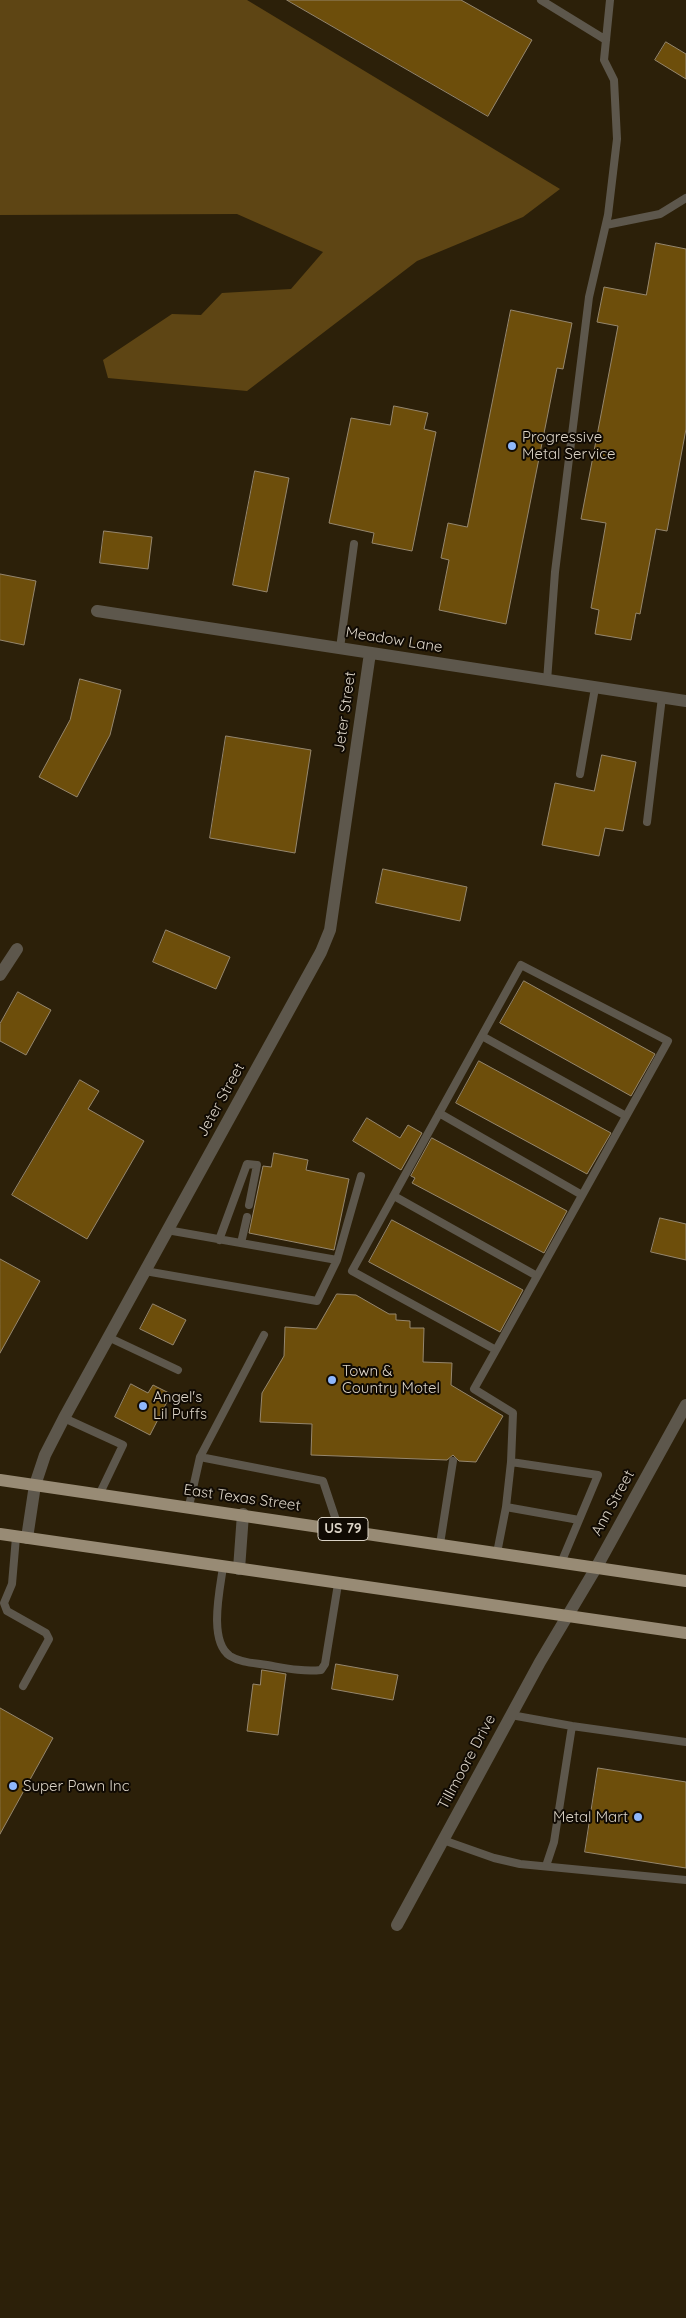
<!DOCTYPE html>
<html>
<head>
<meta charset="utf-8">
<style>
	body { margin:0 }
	canvas { display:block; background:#2c2009 }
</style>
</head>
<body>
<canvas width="686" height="2318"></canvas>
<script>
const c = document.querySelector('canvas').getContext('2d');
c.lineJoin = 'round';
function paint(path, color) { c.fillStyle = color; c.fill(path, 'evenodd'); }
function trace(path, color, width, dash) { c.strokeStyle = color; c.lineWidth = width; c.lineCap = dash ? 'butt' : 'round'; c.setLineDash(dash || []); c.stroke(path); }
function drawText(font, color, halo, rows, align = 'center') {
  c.font = font + ' Quicksand,sans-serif'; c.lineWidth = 4; c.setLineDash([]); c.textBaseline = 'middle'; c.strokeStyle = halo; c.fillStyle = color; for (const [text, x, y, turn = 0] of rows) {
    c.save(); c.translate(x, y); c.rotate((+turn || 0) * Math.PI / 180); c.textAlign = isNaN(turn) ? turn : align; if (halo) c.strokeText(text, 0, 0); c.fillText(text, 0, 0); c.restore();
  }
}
const green = new Path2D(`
	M0,0H247L560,189L523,217L417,261L247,391L108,378L103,360L172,314L201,315L222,293L291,289L323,252L237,214L0,215Z`);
const building = new Path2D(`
	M287,0H461L532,40L488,116Z
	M666,42L686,54V79L655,60Z
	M656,243L686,249V429L667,531L656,529L640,614L636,613L631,640L595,634L599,610L591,608L606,523L581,519L618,326L597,322L604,287L646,295Z
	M511,310L572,323L563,369L557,368L506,624L439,610L449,560L441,558L448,523L467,527Z
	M394,406L428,413L424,429L436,432L412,551L372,543L374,533L329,523L351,418L390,425Z
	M255,471L289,478L267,592L233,585Z
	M104,531L152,537L148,569L100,563Z
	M0,574L36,581L24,645L0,640Z
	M80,679L121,690L110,735L77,797L39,777L70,720Z
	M226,736L311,750L295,853L210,838Z
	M602,755L636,762L623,831L605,828L599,856L542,845L555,783L594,791Z
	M383,869L467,887L460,921L376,903Z
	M166,930L230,957L216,989L153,962Z
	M524,981L655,1054L631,1096L500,1023Z
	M18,992L51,1010L26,1055L0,1041V1024Z
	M479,1061L611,1133L587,1174L456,1103Z
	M80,1080L99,1091L88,1109L144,1141L87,1239L12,1195Z
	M367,1118L400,1138L408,1125L422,1133L401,1170L353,1141Z
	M432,1138L567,1211L544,1253L412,1183L415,1178L411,1176Z
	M274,1153L308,1160L306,1170L349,1179L334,1250L249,1233L263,1166L271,1167Z
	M660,1218L686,1224V1260L651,1252Z
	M392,1220L523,1290L500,1332L369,1262Z
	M0,1259L40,1281L0,1353Z
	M337,1294L356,1295L389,1314H396V1320L410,1321V1328H424L423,1362L452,1363L451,1385L503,1416L476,1462L459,1461L453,1455L447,1460L311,1455L312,1424L260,1422L262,1393L284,1356L285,1327L316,1329Z
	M153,1304L186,1320L173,1345L140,1329Z
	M131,1384L148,1393L153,1385L171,1394L150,1435L115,1417Z
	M336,1664L398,1675L393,1700L332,1689Z
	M262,1670L286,1674L278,1735L247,1731L253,1684L260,1685Z
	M0,1708L53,1738L0,1834Z
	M598,1768L686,1782V1868L585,1852Z`);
const service = new Path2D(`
	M541,0L606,40
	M606,225L660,214L686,198
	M340,648L354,544
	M547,681L555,572L589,297L608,215L617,139L614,80L604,60L610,0
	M580,774L595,688
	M647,822L662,697
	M482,1036L626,1116
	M439,1113L582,1195
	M394,1196L537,1276
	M219,1240L247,1164L257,1165L249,1205
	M241,1243L247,1217
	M337,1260L361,1176
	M145,1271L317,1301L337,1260L167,1230
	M264,1335L200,1457L323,1481L339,1529
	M108,1337L178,1370
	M496,1350L352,1271L521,965L668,1041L496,1350L474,1389L513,1413L511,1462L598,1475L561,1563
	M64,1418L123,1445L100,1493
	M511,1462L506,1507L579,1520
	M189,1506L200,1457
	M16,1537L12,1584L4,1603L7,1611L46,1633L49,1639L23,1686
	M440,1544L453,1461
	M497,1553L506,1507
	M223,1567C220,1589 208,1641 230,1656C241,1663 255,1663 267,1665C285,1668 303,1672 321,1670L325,1664L338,1584
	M511,1715L572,1726L686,1742
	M443,1840L494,1858L520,1864L686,1880
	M546,1866L554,1842L572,1726`);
const minor = new Path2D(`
	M97,611L686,701
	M0,975L17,949
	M27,1538L35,1485L45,1455L64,1418L321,952L330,930L370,653
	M239,1569L243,1514
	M397,1925L540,1662L596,1568L686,1405`);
const primary = new Path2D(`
	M0,1480L686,1581
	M0,1534L686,1633`);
const markers = [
	[512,446,5,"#8fb8fd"],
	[332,1380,5,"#8fb8fd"],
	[143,1406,5,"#8fb8fd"],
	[13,1786,5,"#8fb8fd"],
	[638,1817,5,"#8fb8fd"]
];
const shields = [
	[343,1529,50]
];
const shieldNames = [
	["US 79",343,1529]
];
const poiNames = [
	["Progressive",522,437],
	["Metal Service",522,454],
	["Town &",342,1371],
	["Country Motel",342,1388],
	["Angel's",153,1397],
	["Lil Puffs",153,1414],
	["Super Pawn Inc",23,1786],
	["Metal Mart",628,1817,"right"]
];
const streetNames = [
	["Meadow Lane",394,640,9],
	["Jeter Street",345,712,-82],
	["Jeter Street",221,1100,-61],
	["East Texas Street",242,1498,8],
	["Ann Street",613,1503,-61],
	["Tillmoore Drive",467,1762,-62]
];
paint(green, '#5e4514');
paint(building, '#6d4e0b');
trace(building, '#95866d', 1);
trace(service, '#5d574c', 8);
trace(minor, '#5d574c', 12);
trace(primary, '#988b75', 12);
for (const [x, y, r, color] of markers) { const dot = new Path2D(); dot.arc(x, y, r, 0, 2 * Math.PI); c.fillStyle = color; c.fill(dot); trace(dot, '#100a03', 2); }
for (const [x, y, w] of shields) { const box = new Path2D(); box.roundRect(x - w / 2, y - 11.5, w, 23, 4); c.fillStyle = '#100a03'; c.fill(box); trace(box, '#dcd4c7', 1); }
drawText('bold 14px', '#dcd4c7', null, shieldNames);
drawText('15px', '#dcd4c7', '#100a03', poiNames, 'left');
drawText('15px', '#dcd4c7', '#100a03', streetNames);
</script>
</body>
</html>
